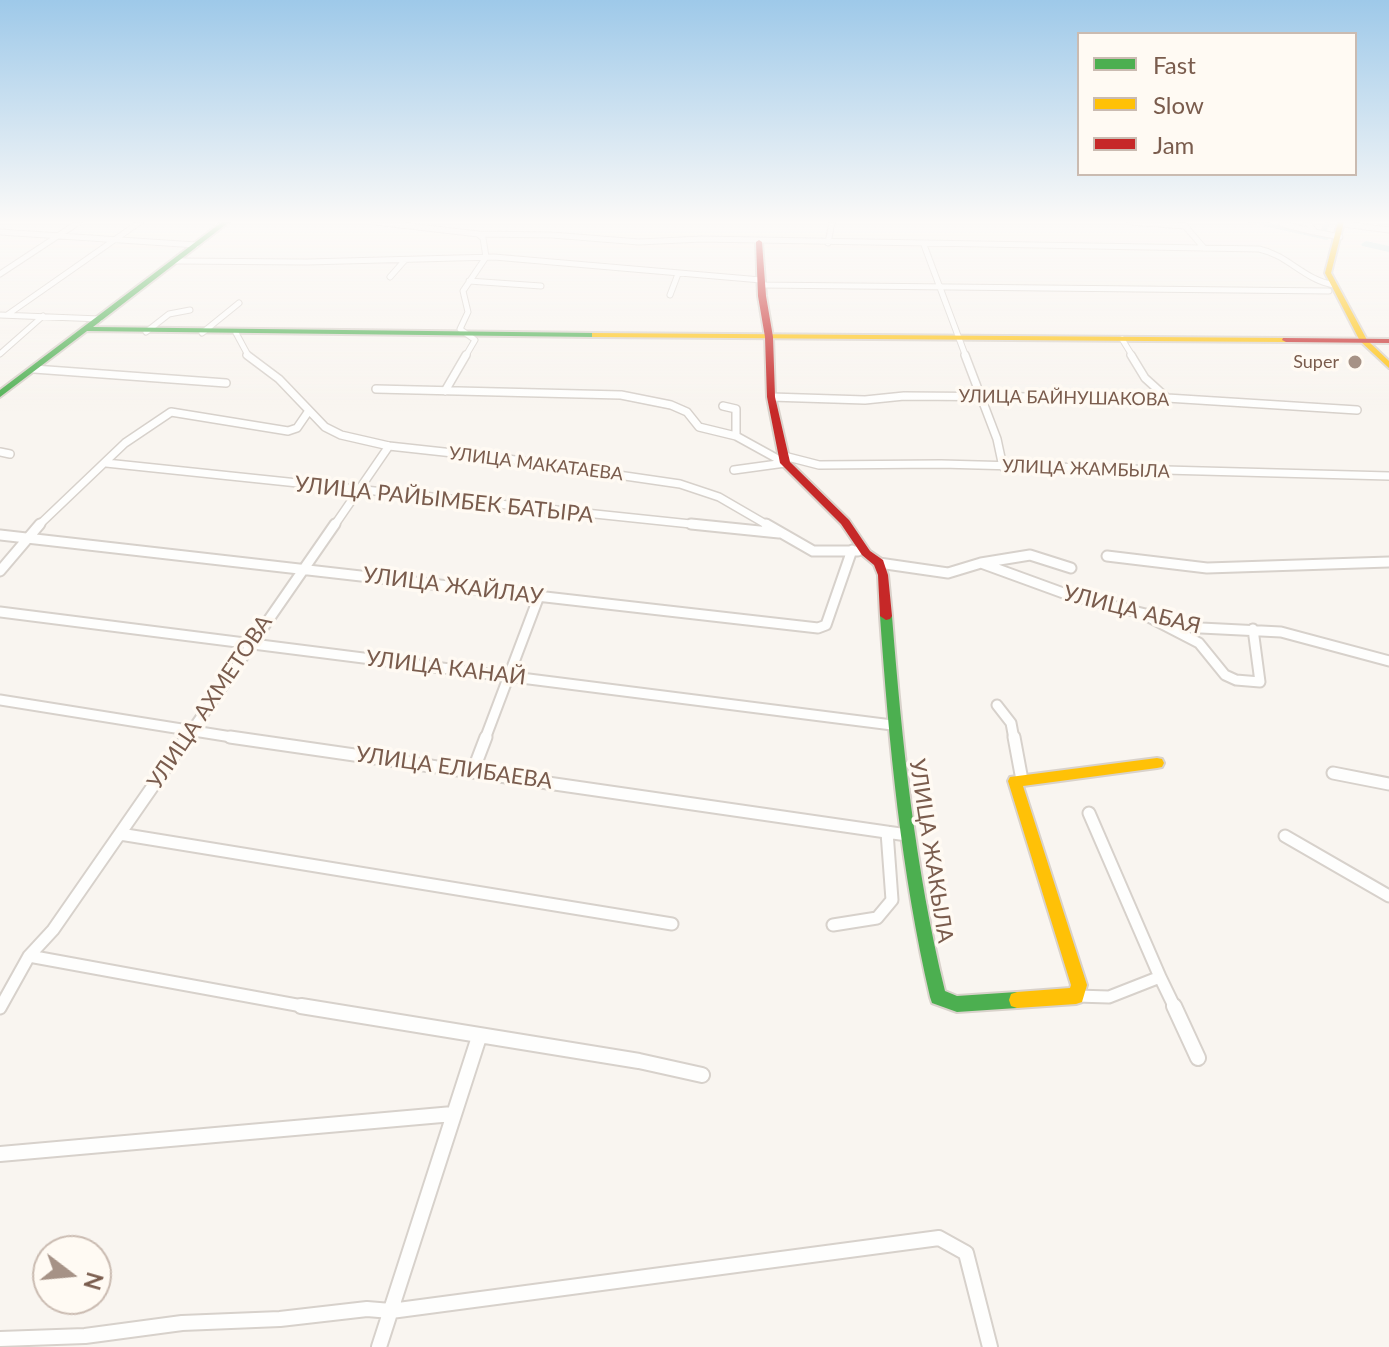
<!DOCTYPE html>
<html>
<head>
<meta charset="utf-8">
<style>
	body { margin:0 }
	#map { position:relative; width:1389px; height:1347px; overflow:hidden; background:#f9f5f0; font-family:Lato,sans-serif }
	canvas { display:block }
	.legend { position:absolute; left:1077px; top:32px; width:280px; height:144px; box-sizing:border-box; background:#fffaf3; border:2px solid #cabbb1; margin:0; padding:10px 14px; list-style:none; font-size:24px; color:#7a5c4d }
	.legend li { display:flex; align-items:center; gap:16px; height:40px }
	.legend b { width:40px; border:2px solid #cabbb1 }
	.north { position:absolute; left:32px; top:1235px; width:80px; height:80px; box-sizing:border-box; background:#fffaf3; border:2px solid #cabbb1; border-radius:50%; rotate:106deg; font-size:22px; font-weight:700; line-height:32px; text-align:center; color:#7a5c4d }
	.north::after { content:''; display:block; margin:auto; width:28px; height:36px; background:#a69286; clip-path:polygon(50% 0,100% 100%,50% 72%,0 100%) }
</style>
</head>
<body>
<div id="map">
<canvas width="1389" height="1347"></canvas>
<ul class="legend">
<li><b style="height:10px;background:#4caf50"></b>Fast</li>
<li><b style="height:10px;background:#ffc107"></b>Slow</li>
<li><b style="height:10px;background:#c62828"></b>Jam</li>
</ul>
<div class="north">N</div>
</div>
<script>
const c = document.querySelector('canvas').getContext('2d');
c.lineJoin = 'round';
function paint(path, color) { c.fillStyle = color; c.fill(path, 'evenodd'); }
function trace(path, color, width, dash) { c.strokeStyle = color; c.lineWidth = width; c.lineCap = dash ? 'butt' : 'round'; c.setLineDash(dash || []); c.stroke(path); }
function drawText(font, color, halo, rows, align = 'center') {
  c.font = font + ' Lato,sans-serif'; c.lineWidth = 7; c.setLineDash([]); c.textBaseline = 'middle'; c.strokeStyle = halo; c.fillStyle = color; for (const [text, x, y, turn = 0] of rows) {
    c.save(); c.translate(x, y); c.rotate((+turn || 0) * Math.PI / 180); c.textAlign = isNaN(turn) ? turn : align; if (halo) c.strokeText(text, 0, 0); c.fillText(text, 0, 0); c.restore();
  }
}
const canal = new Path2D(`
	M1324,222H1330L1327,230L1324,232L1321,230Z`);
const river = new Path2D(`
	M1246,222H1267L1332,237L1327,240Z
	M1366,241L1389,246V252L1362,246L1361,244Z`);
const streetFar4 = new Path2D(`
	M375,222L478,234L552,235L639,242L702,239L1259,249C1288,255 1304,280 1334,285
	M1130,222L1185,226L1204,248
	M1307,222L1315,232L1340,237
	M1282,224L1314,232
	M1343,224L1389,230
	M0,232L196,245
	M828,243L832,222
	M924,245L966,357
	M175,261L307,262L494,257L761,280
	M0,274L79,222
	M390,277L405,260
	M469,281L541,286
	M761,285L1329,291
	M670,295L678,274
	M0,315L100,319
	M7,315L140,222
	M146,332L169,314L190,310
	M202,333L239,303
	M236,333L249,357
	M1122,339L1133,357
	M0,354L43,316
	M465,357L475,340L460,329L468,312L463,291L486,257L483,238L478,234`);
const streetFar3 = new Path2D(`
	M247,355L279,379L325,427L341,435L389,446L508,459L680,484L719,497L769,526
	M965,355L997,439L1003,467
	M1131,355L1145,378L1167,398
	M34,369L226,383
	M376,389L621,395L671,405L687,412L699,427L736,436L785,463L734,470
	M445,391L466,355
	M771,397L865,400L904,396L1167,398L1357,410
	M723,406L736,409V436
	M0,452L10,454
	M784,456L819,465L941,464L1389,476
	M106,463L710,526
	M38,526L125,443L171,412L288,431L297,428L308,412
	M334,526L389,446`);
const streetFar2 = new Path2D(`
	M691,524L779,533
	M766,524L813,551H858
	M0,535L818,628L826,625L852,550
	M1107,556L1207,568L1389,562
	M879,563L948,573L981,563L1066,594L1201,628L1281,632L1389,661
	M981,563L1030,555L1071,568
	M0,571L40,524
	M0,612L892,725
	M1141,613L1199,643L1225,675L1236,680L1260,682L1253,629
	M0,700L244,739
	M997,705L1011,723L1014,739
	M186,739L335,524
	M485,739L539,596`);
const streetFar1 = new Path2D(`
	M230,737L907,835
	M1014,737L1022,780
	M473,771L486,737
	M1333,773L1389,784
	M1089,813L1160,977
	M120,834L672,924
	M1285,836L1389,896
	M833,925L877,918L892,900L887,832
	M29,956L313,1008
	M1076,996L1109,997L1160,977L1175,1008
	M0,1008L29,956L53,930L187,737`);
const street = new Path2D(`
	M301,1006L639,1061L702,1075
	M1174,1006L1198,1058
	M0,1154L453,1114
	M0,1339L85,1336L182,1323L280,1319L367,1309L391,1311L939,1238L966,1253L990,1347
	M379,1347L479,1037`);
const fast = new Path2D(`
	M222,222H229L93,327L595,333L599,335L595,337L87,331L0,397V390Z
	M886,612L892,616C902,743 915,868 945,991L957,996L1017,992L1023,994L1025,1000L1023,1006L1017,1008L957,1012L932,1003L930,997C901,871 889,745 880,616Z`);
const slow = new Path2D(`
	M1338,222H1344L1331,273L1367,340L1389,361V368L1360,341L1325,273Z
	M592,333L1286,338L1290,340L1286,342L595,337H592Z
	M1157,758L1162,759L1164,763L1162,767L1157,768L1023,786L1087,985L1082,1002L1076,1004L1017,1008L1011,1006L1009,1000L1011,994L1017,992L1070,988L1071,985L1008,781L1010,777Z`);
const jam = new Path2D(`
	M759,240L762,242L766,296L773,337L775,397L790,462L849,520L870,551L883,560L888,575L892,616L890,619L886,620L880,616L878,575L874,565L862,555L841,524L780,463L767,397L765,337L758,296L756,242Z
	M1283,338L1389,339V343L1286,342L1282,340Z`);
const markers = [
	[1355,362,8,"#a69286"]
];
const farPoinames = [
	["Super",1339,362]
];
const farStreetnames = [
	["УЛИЦА БАЙНУШАКОВА",1064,398,1],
	["УЛИЦА МАКАТАЕВА",536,464,7],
	["УЛИЦА ЖАМБЫЛА",1086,469,2]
];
const streetNames = [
	["УЛИЦА РАЙЫМБЕК БАТЫРА",444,500,6],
	["УЛИЦА ЖАЙЛАУ",453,586,7],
	["УЛИЦА АБАЯ",1132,610,14],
	["УЛИЦА КАНАЙ",446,668,7],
	["УЛИЦА АХМЕТОВА",210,702,-56],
	["УЛИЦА ЕЛИБАЕВА",454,768,8],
	["УЛИЦА ЖАКЫЛА",931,851,81]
];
paint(canal, '#d0e8ea');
paint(river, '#d0e8ea');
trace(streetFar4, '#d7d1cb', 7);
trace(streetFar3, '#d7d1cb', 10);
trace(streetFar2, '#d7d1cb', 13);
trace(streetFar1, '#d7d1cb', 15);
trace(street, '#d7d1cb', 18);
trace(fast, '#d9d2cb', 4);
trace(slow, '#d9d2cb', 4);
trace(jam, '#d9d2cb', 4);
trace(streetFar4, '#fefefd', 5);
trace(streetFar3, '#fefefd', 7);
trace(streetFar2, '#fefefd', 9);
trace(streetFar1, '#fefefd', 11);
trace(street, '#fefefd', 14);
paint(fast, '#4caf50');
paint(slow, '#ffc107');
paint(jam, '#c62828');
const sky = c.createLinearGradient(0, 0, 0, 411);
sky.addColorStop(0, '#9ec9e9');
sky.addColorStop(0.54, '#fcfaf8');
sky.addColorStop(1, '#fcfaf800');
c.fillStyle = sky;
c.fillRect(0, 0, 1389, 411);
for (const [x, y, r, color] of markers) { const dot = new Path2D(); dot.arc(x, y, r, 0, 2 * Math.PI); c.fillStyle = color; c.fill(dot); trace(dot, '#fffaf3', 3); }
drawText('18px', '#7a5c4d', '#fffaf3', farPoinames, 'right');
drawText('18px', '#7a5c4d', '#fffaf3', farStreetnames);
drawText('22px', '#7a5c4d', '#fffaf3', streetNames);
</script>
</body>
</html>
